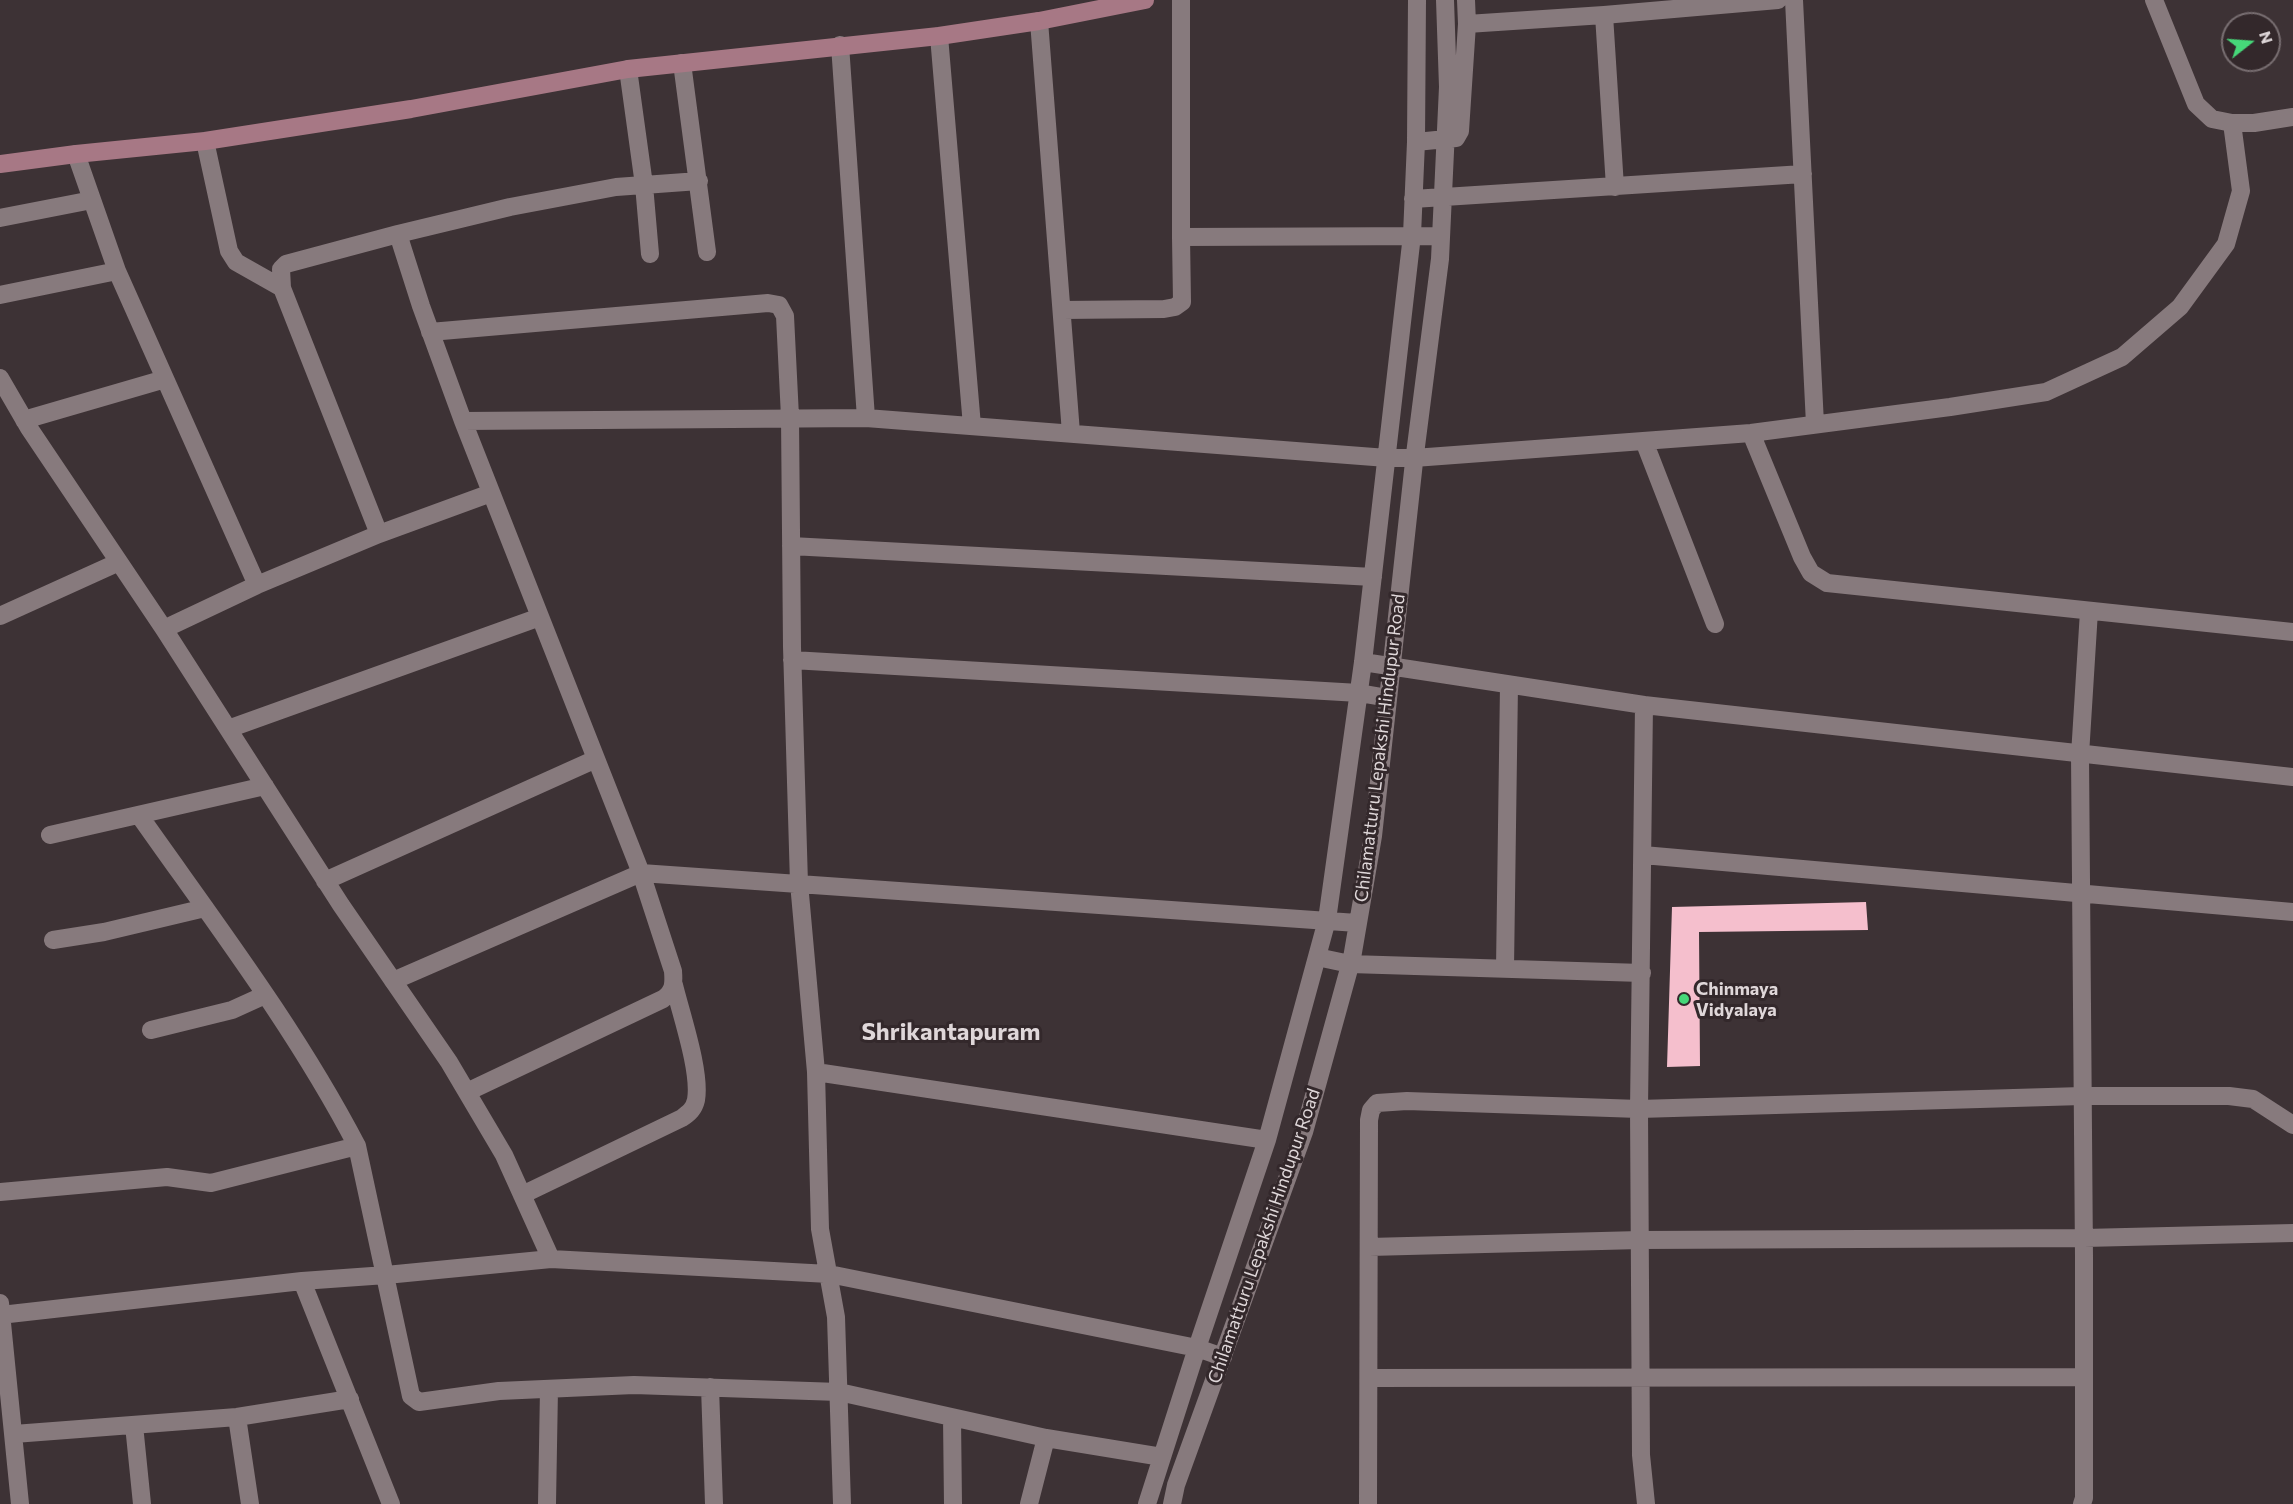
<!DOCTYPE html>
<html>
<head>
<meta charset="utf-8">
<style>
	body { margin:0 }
	#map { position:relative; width:2293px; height:1504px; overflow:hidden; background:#3d3235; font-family:Commissioner,sans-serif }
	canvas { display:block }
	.north { position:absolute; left:2221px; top:12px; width:60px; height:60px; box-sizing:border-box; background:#33282b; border:2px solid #786e71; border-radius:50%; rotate:73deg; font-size:16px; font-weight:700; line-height:24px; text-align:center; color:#dfd7d9 }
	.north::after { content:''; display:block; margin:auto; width:21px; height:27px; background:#46d779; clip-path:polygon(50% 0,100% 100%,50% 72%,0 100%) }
</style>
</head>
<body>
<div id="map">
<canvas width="2293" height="1504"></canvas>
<div class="north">N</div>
</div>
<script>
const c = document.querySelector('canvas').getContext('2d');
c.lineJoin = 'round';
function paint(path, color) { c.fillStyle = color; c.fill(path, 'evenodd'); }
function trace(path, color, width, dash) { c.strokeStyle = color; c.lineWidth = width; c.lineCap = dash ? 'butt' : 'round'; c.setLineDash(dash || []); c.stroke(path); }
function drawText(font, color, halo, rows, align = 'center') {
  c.font = font + ' Commissioner,sans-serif'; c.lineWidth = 6; c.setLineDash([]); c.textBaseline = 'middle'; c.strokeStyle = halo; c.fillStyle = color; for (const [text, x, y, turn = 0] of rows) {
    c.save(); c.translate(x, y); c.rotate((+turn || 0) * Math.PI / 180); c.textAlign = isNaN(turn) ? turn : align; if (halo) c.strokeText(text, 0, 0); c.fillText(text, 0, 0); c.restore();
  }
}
const building = new Path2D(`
	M1866,902L1868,930L1699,932L1700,1066L1667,1067L1672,907Z`);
const minor = new Path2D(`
	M1181,0V237L1441,236
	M1466,0L1467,24L1604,15L1778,0
	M1794,0L1815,424
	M2154,0L2196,104L2212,119L2232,123H2254L2293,117
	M1604,15L1615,187
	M1039,21L1071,433
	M939,36L972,426
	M840,45L866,418
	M682,63L707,252
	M628,69L644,185L650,254
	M205,141L229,251L236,262L282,288
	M1416,142L1456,138L1460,131L1467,24
	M76,154L117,271L257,585
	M1413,199L1803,174
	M0,218L92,200
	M398,234L421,306L463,421L866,418L1387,458H1414L1751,433L1950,407L2046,392L2122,357L2180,307L2226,244L2241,191L2232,123
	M0,295L117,271
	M1062,310L1164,309L1175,307L1182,302L1181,237
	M430,332L768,303L779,305L785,316L790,417L792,647L799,883L816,1072L820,1229L836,1317L842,1504
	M0,378L29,428L164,629L341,905L449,1062L504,1155L551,1259
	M24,420L165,379
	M463,421L641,873L673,971C674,984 674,991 663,999L467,1092
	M1751,433L1802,557L1811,573L1827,583L2293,632
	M1644,441L1715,624
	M491,493L379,534L282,288L281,269L286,264L398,234L510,207L616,187L699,181
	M791,546L1373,577
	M0,616L119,562
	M164,629L257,585L379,534
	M792,660L1359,693L1388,698
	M1363,662L1644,705L1639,1109L1641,1455L1646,1504
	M1644,705L2293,777
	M228,729L540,617
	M139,815C215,923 296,1029 357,1146L408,1382L411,1396L419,1402L499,1391L634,1385L839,1392L1046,1438L1162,1457
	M50,835L265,786
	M1643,855L2293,912
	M325,881L596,759
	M53,940L104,932L205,908
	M1317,957L1350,964L1642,973
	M1505,968L1509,685
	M393,981L641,873L1357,923
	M151,1030L232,1010L265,995
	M816,1072L1267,1140
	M0,1192L167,1177L211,1183L357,1146
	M522,1195L682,1118C689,1113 694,1109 696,1100C701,1072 681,1014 674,985
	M1369,1247L1640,1240L2084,1238L2293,1233
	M302,1281L391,1504
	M0,1303L20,1504
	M0,1315L302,1281L386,1275L551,1259L829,1274L1197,1348L1223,1357
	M1369,1378L2084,1377
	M710,1387L714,1504
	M237,1417L250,1504
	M952,1418L953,1504
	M134,1425L142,1504
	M14,1434L237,1417L350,1399
	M547,1504L549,1389
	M1029,1504L1046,1438
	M1147,1504L1197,1348L1267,1140L1327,920L1363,662L1412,235L1416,142L1417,0
	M1172,1504L1176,1485L1304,1132L1352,958L1373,836L1414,462L1440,259L1448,87L1445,0
	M1368,1504L1369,1120L1371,1110L1377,1103L1407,1101L1639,1109L2082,1096H2229L2253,1099L2293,1125
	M2082,1504L2084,1498V1257L2080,755L2089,611`);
const major = new Path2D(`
	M0,164L76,154L205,141L411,109L628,69L939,36L1039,21L1145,0`);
const markers = [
	[1684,999,6,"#46d779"]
];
const streetNames = [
	["Chilamatturu Lepakshi Hindupur Road",1380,748,-83],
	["Chilamatturu Lepakshi Hindupur Road",1264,1236,-71]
];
const poiNames = [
	["Chinmaya",1696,989],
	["Vidyalaya",1696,1010]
];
const districtNames = [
	["Shrikantapuram",951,1032]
];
paint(building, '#f5bfcd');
trace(minor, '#877a7d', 18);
trace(major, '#a77885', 18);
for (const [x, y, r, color] of markers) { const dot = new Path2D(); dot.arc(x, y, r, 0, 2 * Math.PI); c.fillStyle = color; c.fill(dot); trace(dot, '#33282b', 2); }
drawText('18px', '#dfd7d9', '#33282b', streetNames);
drawText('bold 18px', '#dfd7d9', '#33282b', poiNames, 'left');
drawText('bold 24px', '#dfd7d9', '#33282b', districtNames);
</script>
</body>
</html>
